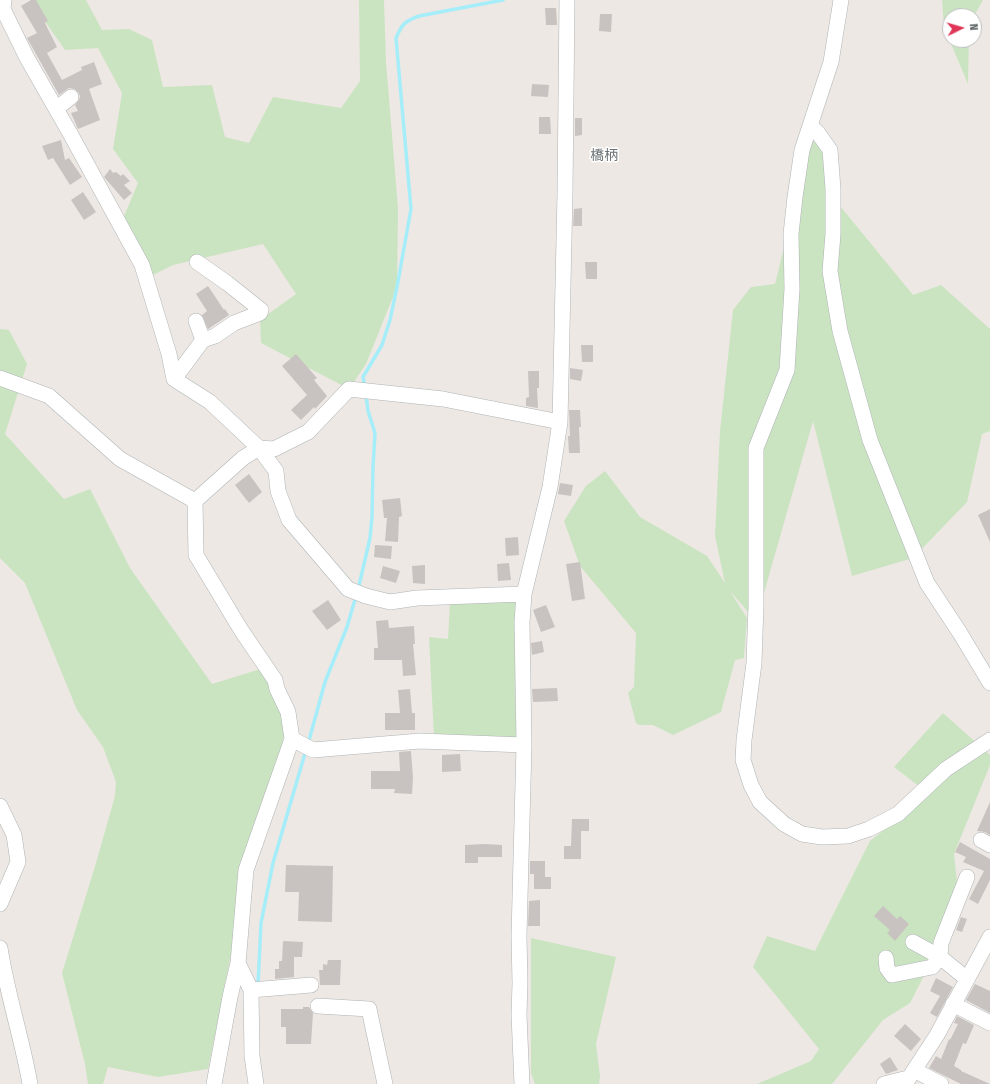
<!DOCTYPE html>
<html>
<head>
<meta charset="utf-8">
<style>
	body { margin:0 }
	#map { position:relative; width:990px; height:1084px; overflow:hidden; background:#ede8e3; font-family:"Fira Sans Condensed",sans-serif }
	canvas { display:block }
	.north { position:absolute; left:942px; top:8px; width:40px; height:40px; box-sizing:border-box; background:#fff; border:1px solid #bdc0c1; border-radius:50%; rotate:85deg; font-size:11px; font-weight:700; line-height:16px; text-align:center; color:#5b6163 }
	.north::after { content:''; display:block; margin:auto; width:14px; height:18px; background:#e03758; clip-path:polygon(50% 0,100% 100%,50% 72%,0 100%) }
</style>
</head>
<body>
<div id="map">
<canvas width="990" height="1084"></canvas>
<div class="north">N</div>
</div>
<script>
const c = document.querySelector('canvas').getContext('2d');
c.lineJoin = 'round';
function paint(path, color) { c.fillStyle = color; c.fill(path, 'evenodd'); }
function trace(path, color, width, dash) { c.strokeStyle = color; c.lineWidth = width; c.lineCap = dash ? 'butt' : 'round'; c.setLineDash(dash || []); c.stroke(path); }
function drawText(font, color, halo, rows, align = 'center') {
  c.font = font + ' "Fira Sans Condensed","Noto Sans JP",sans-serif'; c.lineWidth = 3; c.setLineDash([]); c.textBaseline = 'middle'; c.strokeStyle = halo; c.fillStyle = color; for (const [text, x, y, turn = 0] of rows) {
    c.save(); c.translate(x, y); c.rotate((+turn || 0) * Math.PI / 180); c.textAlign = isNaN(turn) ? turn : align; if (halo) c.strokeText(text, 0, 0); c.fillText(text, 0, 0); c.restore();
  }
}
const green = new Path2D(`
	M30,0H86L102,30L129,29L152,40L163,87L212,85L225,137L249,143L273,97L341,108L360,81L359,0H384L386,62L398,208L397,287L366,364L349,389L261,343L260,320L296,294L263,244L173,265L151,276L122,221L138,183L113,149L122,93L98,48L65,50Z
	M942,0H983L974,16H950V40H969L968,84L944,27Z
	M811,138L831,162L840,206L913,295L941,285L990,329V431L982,434L967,502L913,558L852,576L813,421L756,621L730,591L747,618L744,658L735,660L721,712L673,735L653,725H639L636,723L628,693L634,687L636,633L580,566L564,521L586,486L605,471L640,517L707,556L725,583L715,536L720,431L733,310L751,287L775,284Z
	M0,329L9,330L27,364L5,434L64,499L90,489L130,568L212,684L270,666L287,724L246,880L208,1069L158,1077L108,1067L103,1084H88L85,1064L62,973L96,863L115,796L116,782L103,747L77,710L25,583L0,558Z
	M450,602H515L516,738H434L429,637L448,639Z
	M943,713L990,755V765L954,854L958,892L943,939L910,1003L883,1020L832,1084H757L811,1061L819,1049L753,967L767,936L815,951L870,841L929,794L894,767Z
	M531,938L616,957L596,1044L600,1076L599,1084H535L531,1073Z`);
const stream = new Path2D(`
	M365,387L363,377L382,345L390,320L397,287L411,209L396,38C402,24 405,21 419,16L503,0
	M358,590L370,538L372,517L373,467L375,433L368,411L366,395
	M308,744L325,682L347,627L356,596
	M258,985L261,923L273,863L306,750`);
const building = new Path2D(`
	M31,0H36L48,21L45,23L57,47L47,53L62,80L82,70L81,67L94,62L102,84L89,89L100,120L78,129L71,113L78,111L75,105L79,100L80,96L78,92L74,89L69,88L59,95L27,38L37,33L21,6Z
	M545,8H556L557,25H546Z
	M600,14H612L611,32L599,31Z
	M532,84L549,85L548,97L531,96Z
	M539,117H550L551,134H539Z
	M575,118H582V135L575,136Z
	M61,140L65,160L69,158L82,177L70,185L53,158L48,160L42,146Z
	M110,169L113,173L116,172L121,176L123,174L130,181L124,185L132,193L124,200L104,177Z
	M83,192L96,212L84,220L71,200Z
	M582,208V226H573L574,209Z
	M585,262H597V279H586Z
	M208,286L224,310L225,309L229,315L208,329L202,315L207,311L196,294Z
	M581,345H593V362H582Z
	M296,354L317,378L314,380L327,396L315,409L314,407L301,420L291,410L307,395L282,366Z
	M570,368L583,370L581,381L570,379Z
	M528,371H539V388H537L538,408L526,406V398L529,397Z
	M569,410H580L581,427H579L580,453H569L568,436H570Z
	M249,474L262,492L249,503L235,485Z
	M560,483L573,485L571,496L558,494Z
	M400,498L402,516L399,517L398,542L385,541L387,518H384L382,500Z
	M990,509V542L978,515Z
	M518,537L519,555L506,556L505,538Z
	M375,545L392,546L391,559L374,557Z
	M580,562L585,599L572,601L566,564Z
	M509,563L511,580L498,581L497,564Z
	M425,565V584L413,583L412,566Z
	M383,566L400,571L396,583L380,578Z
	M328,600L341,620L327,630L312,611Z
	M546,605L555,627L541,632L533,610Z
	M388,620L389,628L414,626L415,644H413L416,675L403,676L402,660H374V648H378L376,621Z
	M542,641L544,652L532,655L531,643Z
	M557,688L558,701L533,702L532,689Z
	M410,689L412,713H415V730H385V713H400L398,690Z
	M411,751L413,778L412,794L394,793L395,789H371V771H400L399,752Z
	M460,754L461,771L442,772V755Z
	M990,802V835L985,832L977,831Z
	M572,819H589V831H581V859H564V846H571Z
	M960,842L990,859V880L978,904L969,899L984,871L963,862L966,857L955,852Z
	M485,844L502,845V857H478V863H465V845Z
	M530,861H545V877H551V889H534V874H530Z
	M286,865L333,866L332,922L298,921L299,892H285Z
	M540,900V926H528L529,901Z
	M883,906L897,919L900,916L909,924L895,941L887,933L890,930L874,916Z
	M961,917L967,919L962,932L956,930Z
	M283,941L303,942L302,957H294V977L275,979V969H279V961H282Z
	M328,960H341L340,985H320L319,970H323V964L327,965Z
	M936,978L953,987L937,1017L930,1013L940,996L930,991Z
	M975,984L990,991V1013L966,1000Z
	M303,1007H309L313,1013L311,1044H286V1027H281V1009H303Z
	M957,1016L974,1025L966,1044L963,1043L954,1066L961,1070V1071L990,1084H961L929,1068L936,1056L941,1059L949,1039L950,1040L958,1024L954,1023Z
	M905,1024L921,1039L911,1051L894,1036Z
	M890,1057L898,1070L886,1074L880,1064Z`);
const minor = new Path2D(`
	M4,0L3,9L27,58L71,135L142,265L169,354L174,379L210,402L259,448L276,471L278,491L289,520L348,589L366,596L390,602L417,598L524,594
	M841,0L831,62L802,150L795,197L791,234L792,289L787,370L756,448V605L754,663L744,740L743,760L751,785L760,802L784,824L802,834L822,837L848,836L869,829L898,814L946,769L990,740
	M56,109L71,97
	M810,126L818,133L830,150L833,189V234L830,271L840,331L870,440L927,583L960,633L990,683
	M196,321L203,340
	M0,378L49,396L120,459L195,501
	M174,379L203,340L215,336L234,323L260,313L261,310L227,283L197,262
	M292,739L313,750L420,741L524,745
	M0,806L14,835L18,862L0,904
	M981,840L990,845
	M967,877L941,943L940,957L967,979
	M0,948C7,994 22,1038 30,1084
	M886,958L887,968L892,975L932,967L940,957L913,942
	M238,963L251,990L252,1056L256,1084
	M251,990L311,985
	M953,1004L990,1023
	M318,1006L369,1009L385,1084
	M914,1070L941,1084
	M214,1084L230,997L238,963L246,870L292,739L288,712L277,689L275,680L241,630L196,555L195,501L243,458L259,448L274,449L308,432L349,389L443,399L560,422
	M522,1084L519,1015L520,983L519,936L524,745L522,622L524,594L550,487L560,422L565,193L567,0
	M884,1084L908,1078
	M905,1084L937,1035L990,937`);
const neighbourhoodNames = [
	["橋柄",604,156]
];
paint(green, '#cae4c1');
trace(stream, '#a6edfa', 3.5);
paint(building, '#c8c3c0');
trace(minor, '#afb3b5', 16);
trace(minor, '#fff', 15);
drawText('14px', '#6d7375', '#fff', neighbourhoodNames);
</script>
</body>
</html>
